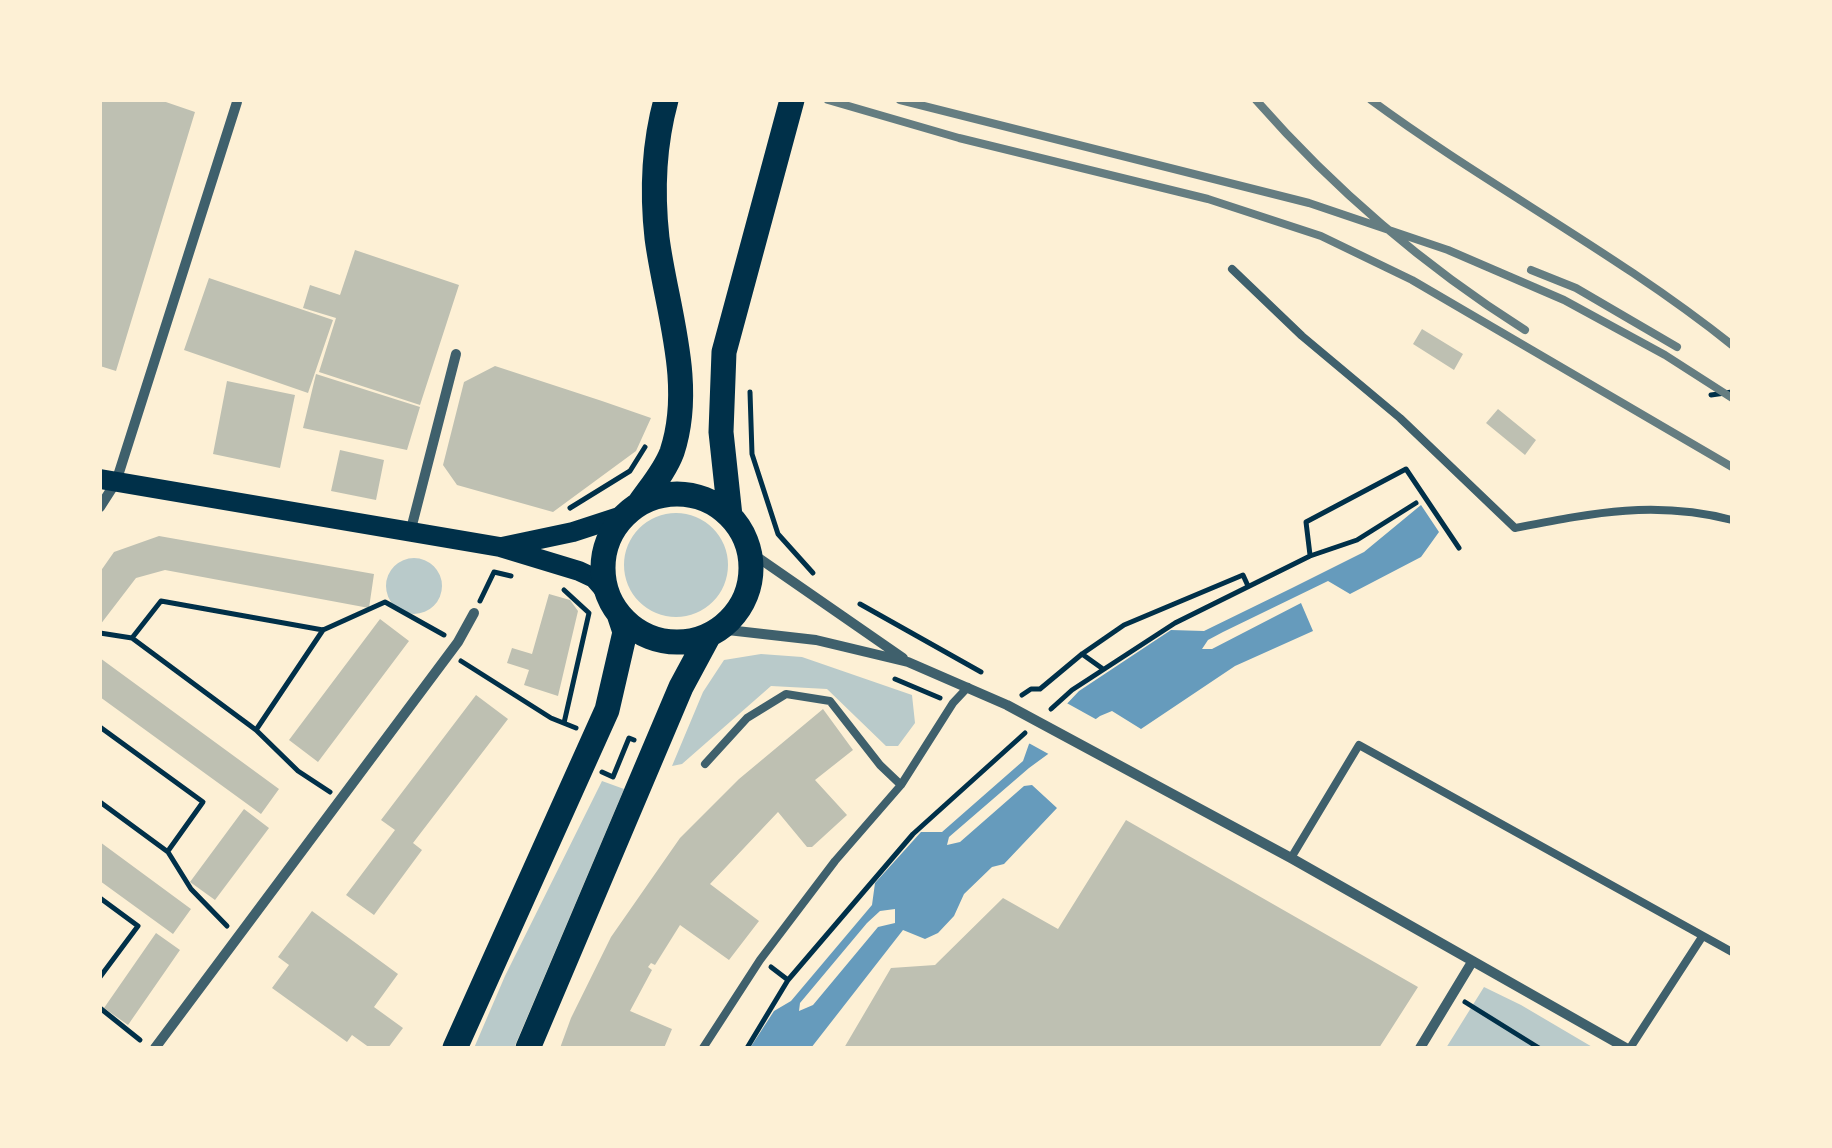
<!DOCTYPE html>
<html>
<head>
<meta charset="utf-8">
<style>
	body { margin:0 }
	#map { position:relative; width:1832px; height:1148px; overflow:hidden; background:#fdf0d5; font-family:"PT Sans Narrow",sans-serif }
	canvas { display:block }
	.frame { position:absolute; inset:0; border:102px solid #fdf0d5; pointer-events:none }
</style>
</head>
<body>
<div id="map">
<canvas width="1832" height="1148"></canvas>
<div class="frame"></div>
</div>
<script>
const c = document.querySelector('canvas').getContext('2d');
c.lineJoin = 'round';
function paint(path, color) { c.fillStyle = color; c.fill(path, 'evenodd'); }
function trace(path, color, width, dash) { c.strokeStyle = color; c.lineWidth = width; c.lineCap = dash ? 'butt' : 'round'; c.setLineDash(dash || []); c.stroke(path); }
const green = new Path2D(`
	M624 565a52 52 0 1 1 104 0a52 52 0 1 1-104 0Z
	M386 586a28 28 0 1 1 56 0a28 28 0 1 1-56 0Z
	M761,654L802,657L912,695L915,723L898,746H886L827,689L771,686L682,764L672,766L703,692L724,660Z
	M602,781L624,789L514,1048H474L505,976Z
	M1484,987L1521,1005L1594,1048H1446Z`);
const water = new Path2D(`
	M1421,505L1439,532L1421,557L1350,594L1328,581L1223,632L1208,640L1202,649H1212L1301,603L1313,631L1235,666L1141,729L1112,711L1100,716L1029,768L949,837L947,845L960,842L1024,786L1032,785L1057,808L1004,864L992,867L964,894L954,916L938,933L925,939L903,930L811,1048H750L774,1011L791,1001L872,905L875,883L921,832H942L1023,761L1029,744L1079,691L1171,630L1204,631L1292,588L1364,552ZM895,909V923L878,927L813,1005L799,1011L800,1003L867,923L880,911Z`);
const pier = new Path2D(`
	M1063,701L1101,722L1054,757L1025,741Z`);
const building = new Path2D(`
	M100,100H160L195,112L116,371L100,366Z
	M355,250L459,285L420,405L319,372L336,318L303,308L310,285L340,295Z
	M209,278L333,320L308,393L184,350Z
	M1422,329L1463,354L1454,370L1413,344Z
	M495,366L602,401L651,418L636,451L553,512L457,485L443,465L464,382Z
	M316,374L420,407L407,450L303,428Z
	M227,381L295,395L280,468L213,454Z
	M1498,409L1536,440L1525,455L1486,423Z
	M340,450L384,460L376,500L331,491Z
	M159,536L374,574L369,608L165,570L136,578L100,625V572L114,552Z
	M549,594L570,600L578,611L558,696L524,685L529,670L507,663L512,648L532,654Z
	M380,619L409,641L318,762L289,740Z
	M100,658L279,789L261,814L100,697Z
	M476,695L508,719L413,843L422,850L374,915L346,895L395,830L381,820Z
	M823,709L853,750L815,780L847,815L812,847H807L778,812L710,884L759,921L729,960L680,925L655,965L651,963L648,967L652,970L630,1011L672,1029L664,1048H560L571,1018L611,937L680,838L739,779Z
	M244,809L269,828L215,900L190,882Z
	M1126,820L1418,987L1379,1048H844L891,968L935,965L1003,898L1058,929Z
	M100,842L191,909L173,934L100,881Z
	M312,911L398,974L374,1007L403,1028L388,1048H370L352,1035L347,1042L272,988L289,965L278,957Z
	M156,933L180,950L128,1025L104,1008Z`);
const path = new Path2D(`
	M750,392L752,454L778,534L813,573
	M1711,395L1732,392
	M570,508L630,471L645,447
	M1310,555L1306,522L1406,469L1459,548
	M564,590L589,613L564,723
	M480,601L494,572L511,576
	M860,604L981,672
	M100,633L132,638L256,730L298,771L330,792
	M132,638L161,601L323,630L385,602L444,635
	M1082,654L1103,669
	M461,661L551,718L576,728
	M895,679L940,698
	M1022,695L1031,689H1040L1082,654L1124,625L1243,575L1248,586
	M1051,709L1072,690L1175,623L1310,556L1357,540L1416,503
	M100,727L203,802L168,851
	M256,730L323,630
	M602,772L613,777L629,738L634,740
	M100,802L168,852L191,889L227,926
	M100,898L138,926L100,977
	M771,967L788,980
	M1465,1002L1539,1048
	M100,1008L140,1040
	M747,1048L788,980L913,834L1025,733`);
const service = new Path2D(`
	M1232,269L1302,336L1400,418L1515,528C1592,513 1655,500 1732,520
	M705,764L747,718L786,694L830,701L880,765L901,785
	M1291,858L1359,745L1732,952
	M703,1048L760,960L835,861L901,785L953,703L968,687
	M1630,1048L1702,937`);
const minor = new Path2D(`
	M100,507L116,482L237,102
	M411,529L456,354
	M750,552L903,658
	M719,629L816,640L908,662L1007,705L1291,858L1626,1048
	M155,1048L458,642L474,613
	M1420,1048L1472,962`);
const secondary = new Path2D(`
	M100,479L500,547L579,571L594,578L608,594
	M502,547L573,532L625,515`);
const trunk = new Path2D(`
	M603 568a74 74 0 1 1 148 0a74 74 0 1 1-148 0Z
	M639,504C650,488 665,471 672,452C695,383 666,307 657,238C652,193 654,144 666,100
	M730,516L721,432L724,352L792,100
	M455,1048L607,710L625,632L619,614
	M528,1048L681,687L709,635`);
const rail = new Path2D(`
	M828,100L959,138L1208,199L1321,236L1412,280L1732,467
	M900,100L1309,203L1448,250L1564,300L1665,355L1732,398
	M1256,100C1335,190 1424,266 1525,330
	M1371,100C1488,186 1618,254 1732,345
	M1531,270L1576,288L1677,347`);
paint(green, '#b9caca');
paint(water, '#669bbc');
paint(pier, '#fdf0d5');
paint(building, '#bec0b2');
trace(path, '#003049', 5);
trace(service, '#3f606c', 8);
trace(minor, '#3f606c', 10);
trace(secondary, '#003049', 20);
trace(trunk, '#003049', 25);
trace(rail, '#657d81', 8);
</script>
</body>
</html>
